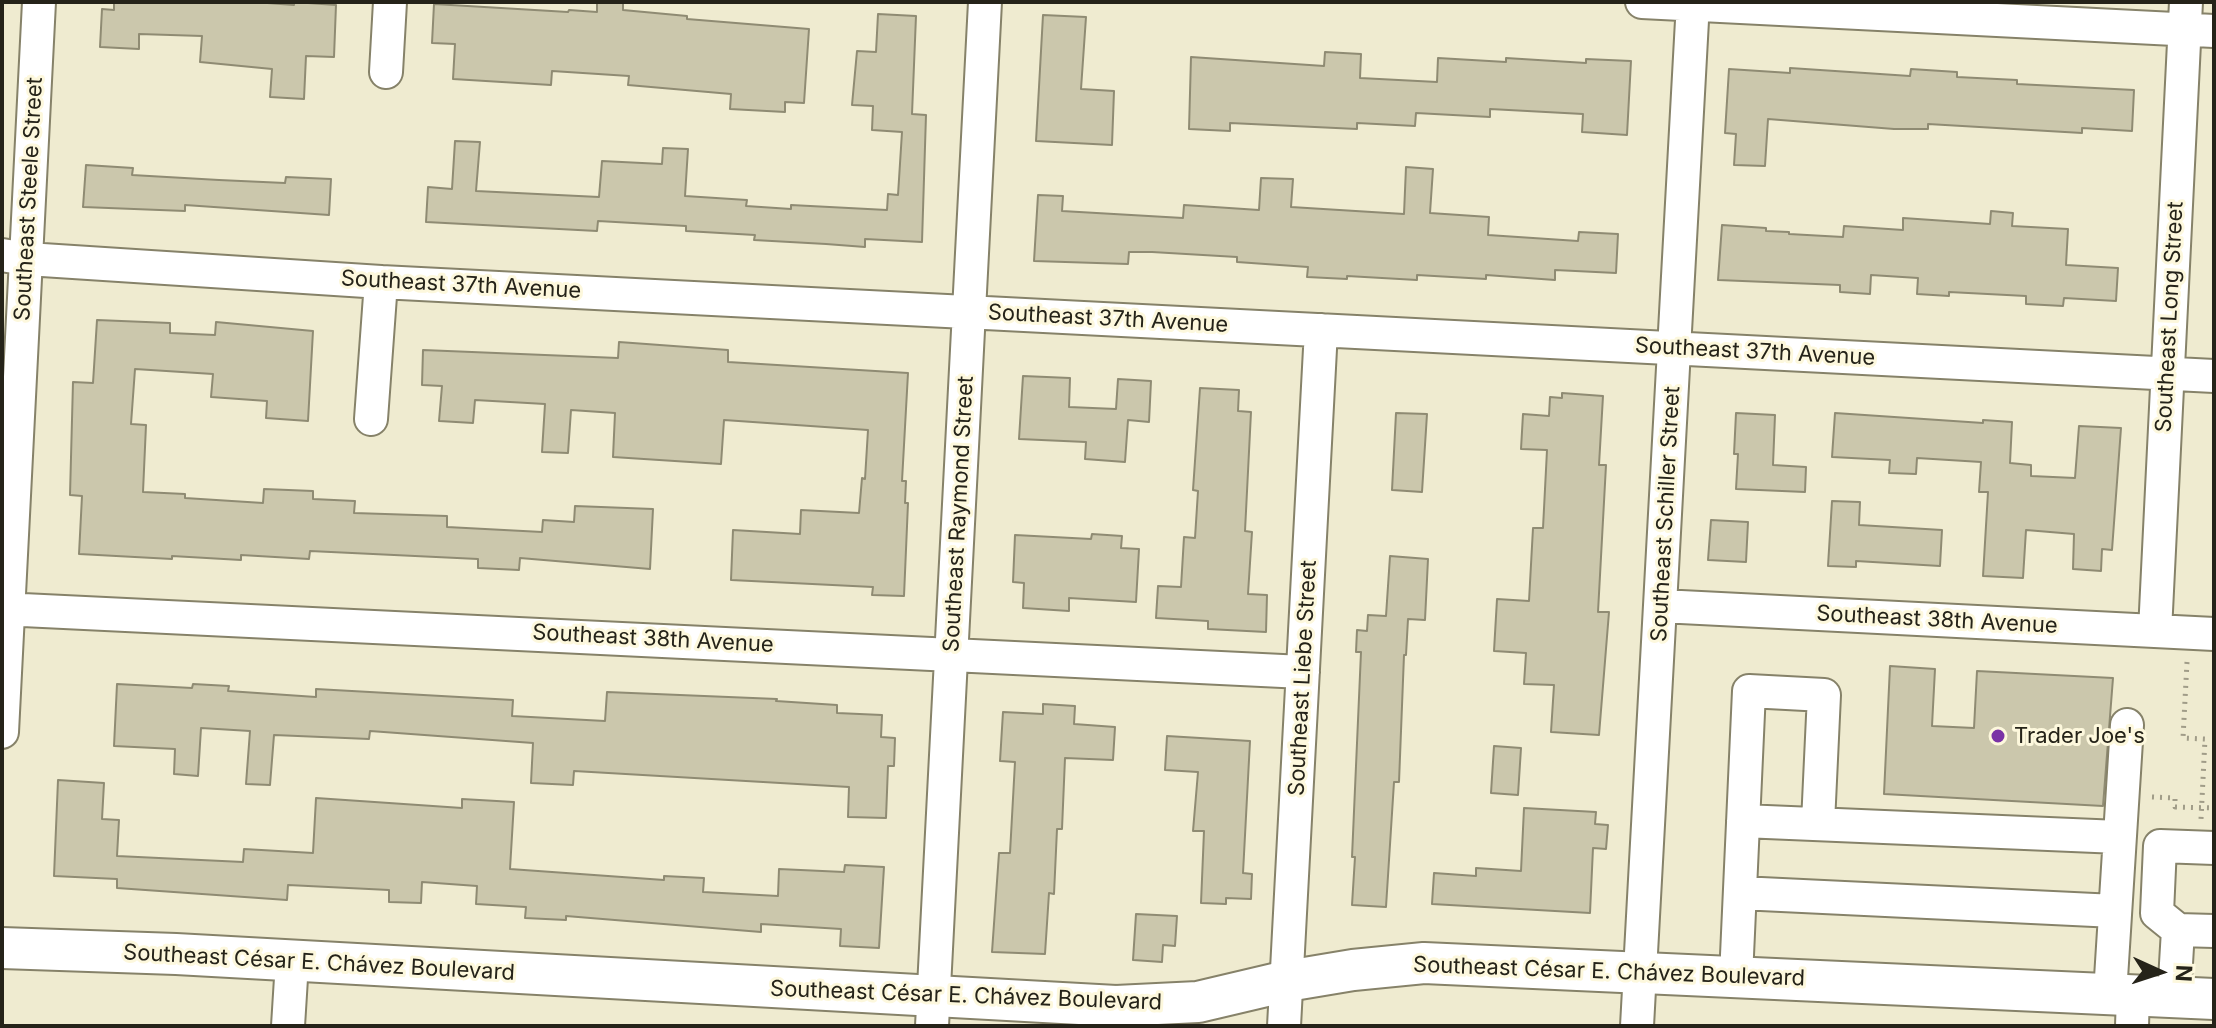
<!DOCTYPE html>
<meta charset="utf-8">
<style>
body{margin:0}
#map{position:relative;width:2216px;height:1028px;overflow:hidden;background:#efebd0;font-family:Inter,sans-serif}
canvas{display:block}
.frame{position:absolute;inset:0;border:4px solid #252319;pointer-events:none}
.north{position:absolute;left:2120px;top:932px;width:80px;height:80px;-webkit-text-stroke:6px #fdf8dd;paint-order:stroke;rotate:93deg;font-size:22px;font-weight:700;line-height:32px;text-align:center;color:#252319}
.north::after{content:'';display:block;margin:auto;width:28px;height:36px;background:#252319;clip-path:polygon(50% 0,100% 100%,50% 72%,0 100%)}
</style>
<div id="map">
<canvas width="2216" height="1028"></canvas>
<div class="frame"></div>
<div class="north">N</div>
</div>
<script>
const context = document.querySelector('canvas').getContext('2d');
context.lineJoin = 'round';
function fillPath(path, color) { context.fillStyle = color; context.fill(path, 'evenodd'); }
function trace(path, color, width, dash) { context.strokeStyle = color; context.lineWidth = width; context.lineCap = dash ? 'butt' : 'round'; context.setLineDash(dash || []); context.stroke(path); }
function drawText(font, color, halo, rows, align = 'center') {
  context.font = font + ' Inter,sans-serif'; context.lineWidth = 6; context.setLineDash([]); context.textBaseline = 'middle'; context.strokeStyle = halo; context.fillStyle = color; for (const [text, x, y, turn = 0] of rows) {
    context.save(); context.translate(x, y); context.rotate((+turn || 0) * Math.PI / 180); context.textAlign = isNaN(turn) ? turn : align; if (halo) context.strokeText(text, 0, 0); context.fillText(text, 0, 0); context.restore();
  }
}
const building = new Path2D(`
 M 114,2 L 254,2 L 294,5 L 294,2 L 336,5 L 334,57 L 306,56 L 304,99 L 270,97 L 272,69 L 200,62 L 202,36 L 139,34 L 139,49 L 100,47 L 102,9 L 114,10 Z
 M 597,2 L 623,2 L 623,10 L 687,16 L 687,19 L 809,29 L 804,103 L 785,102 L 785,112 L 730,109 L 731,94 L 628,85 L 629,76 L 552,71 L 551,85 L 453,79 L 455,44 L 432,43 L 434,4 L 568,12 L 569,10 L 597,12 Z
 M 878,14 L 916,16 L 912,114 L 926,115 L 922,242 L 865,239 L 865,247 L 826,244 L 754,240 L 755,235 L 686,231 L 686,226 L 598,221 L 597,231 L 426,222 L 428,187 L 452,189 L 455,141 L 480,142 L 476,191 L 599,197 L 602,161 L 662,164 L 663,148 L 688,149 L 685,196 L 747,200 L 746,206 L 791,209 L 791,205 L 887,210 L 888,194 L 898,195 L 902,132 L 872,130 L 873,106 L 852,105 L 857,51 L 876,52 Z
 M 1043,15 L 1086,17 L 1081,89 L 1114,91 L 1112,145 L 1036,141 Z
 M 1325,52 L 1361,54 L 1360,78 L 1437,82 L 1438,58 L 1506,62 L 1506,58 L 1586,63 L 1586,59 L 1631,61 L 1627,135 L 1582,132 L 1583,114 L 1490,109 L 1490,117 L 1416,113 L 1415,126 L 1357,123 L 1357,129 L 1230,123 L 1230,131 L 1189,129 L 1191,57 L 1324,66 Z
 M 1790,68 L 1910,76 L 1911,69 L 1957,72 L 1957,77 L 2017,80 L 2017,84 L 2134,90 L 2132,131 L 2082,128 L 2082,133 L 1928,124 L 1928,129 L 1894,129 L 1768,119 L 1765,166 L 1734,165 L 1736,134 L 1725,133 L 1729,69 L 1790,73 Z
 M 86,165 L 133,168 L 132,175 L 219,180 L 285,183 L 286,177 L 331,179 L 329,215 L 185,205 L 185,211 L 83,207 Z
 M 1406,167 L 1433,169 L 1430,213 L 1489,217 L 1488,235 L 1578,241 L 1579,232 L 1618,234 L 1616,273 L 1555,270 L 1555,280 L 1486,275 L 1486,279 L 1417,275 L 1417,280 L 1347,276 L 1347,279 L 1307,277 L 1308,267 L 1237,262 L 1237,257 L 1152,252 L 1129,252 L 1128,264 L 1034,261 L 1038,195 L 1063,196 L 1062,211 L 1183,218 L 1184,205 L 1259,210 L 1261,178 L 1293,179 L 1291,207 L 1404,214 Z
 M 1991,211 L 2013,213 L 2012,226 L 2068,229 L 2066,265 L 2118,268 L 2116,301 L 2064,298 L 2063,306 L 2026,304 L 2026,296 L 1949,292 L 1949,296 L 1917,294 L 1918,278 L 1871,275 L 1870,294 L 1840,292 L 1840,285 L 1718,280 L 1722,225 L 1766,228 L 1766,231 L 1789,232 L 1789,234 L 1843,237 L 1844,226 L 1903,230 L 1903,218 L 1990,224 Z
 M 97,320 L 170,323 L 170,333 L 215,335 L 216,322 L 313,331 L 308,421 L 266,418 L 267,401 L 211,397 L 213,374 L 135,369 L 131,424 L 146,425 L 143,492 L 185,494 L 185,498 L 263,503 L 264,489 L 313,491 L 313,499 L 355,501 L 354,513 L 447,516 L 447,527 L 542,532 L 543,520 L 574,522 L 575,506 L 653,509 L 650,569 L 520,558 L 519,570 L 478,568 L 478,559 L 310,551 L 309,559 L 241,555 L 241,560 L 172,556 L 172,559 L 79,554 L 82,496 L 70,495 L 73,382 L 93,383 Z
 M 619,342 L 728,350 L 728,362 L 908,373 L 902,481 L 906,481 L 905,503 L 908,503 L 904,596 L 872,595 L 873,587 L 731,580 L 733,530 L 800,534 L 801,510 L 859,513 L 862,478 L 865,479 L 868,430 L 724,420 L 721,464 L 613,457 L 615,413 L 571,410 L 568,453 L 542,452 L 545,404 L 475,400 L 473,423 L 439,421 L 442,386 L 422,385 L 423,350 L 618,358 Z
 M 1023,376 L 1070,378 L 1069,407 L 1116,409 L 1118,379 L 1151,381 L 1149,422 L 1128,420 L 1125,462 L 1085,459 L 1086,442 L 1019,439 Z
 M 1200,388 L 1239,390 L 1238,411 L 1251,412 L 1245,531 L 1252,532 L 1248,594 L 1267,595 L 1266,632 L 1208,629 L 1208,621 L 1156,618 L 1158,586 L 1181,587 L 1184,537 L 1195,538 L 1198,491 L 1193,490 Z
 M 1562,393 L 1603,396 L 1599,465 L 1606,465 L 1598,612 L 1609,612 L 1599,735 L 1551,732 L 1554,685 L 1524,684 L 1526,653 L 1494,651 L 1497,599 L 1529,601 L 1533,528 L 1543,528 L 1547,450 L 1521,449 L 1523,414 L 1549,416 L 1550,397 L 1562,398 Z
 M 1396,413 L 1427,414 L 1422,492 L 1392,490 Z
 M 1736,413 L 1775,415 L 1773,465 L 1806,467 L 1805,492 L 1736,489 L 1738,454 L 1734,454 Z
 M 1835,413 L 1983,423 L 1983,420 L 2012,422 L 2010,463 L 2031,465 L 2031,476 L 2075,478 L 2079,426 L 2121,428 L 2112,550 L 2102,549 L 2101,571 L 2073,569 L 2074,534 L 2026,530 L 2023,578 L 1983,576 L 1988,492 L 1979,492 L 1981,462 L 1917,458 L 1916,474 L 1889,473 L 1890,460 L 1832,457 Z
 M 1832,501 L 1860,502 L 1859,525 L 1942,530 L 1940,566 L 1856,561 L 1856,567 L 1828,566 Z
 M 1711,520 L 1748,522 L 1746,562 L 1708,560 Z
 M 1092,534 L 1122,536 L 1121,548 L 1139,549 L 1136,602 L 1069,598 L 1069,611 L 1023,608 L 1024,583 L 1013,582 L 1015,535 L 1091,539 Z
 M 1390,556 L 1428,559 L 1425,620 L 1408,619 L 1406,655 L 1404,655 L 1399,782 L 1394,782 L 1386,907 L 1352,905 L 1355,857 L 1352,857 L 1361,652 L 1356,652 L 1357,630 L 1367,631 L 1368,615 L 1386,616 Z
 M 1890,666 L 1935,669 L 1932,726 L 1974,728 L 1977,671 L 2113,678 L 2103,806 L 1884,794 Z
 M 117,684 L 192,688 L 193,684 L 229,686 L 228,691 L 316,697 L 316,689 L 513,700 L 512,716 L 605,721 L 607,692 L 777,699 L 776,701 L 837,705 L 837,713 L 882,715 L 881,737 L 895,738 L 894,766 L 888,766 L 886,818 L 848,817 L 849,787 L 574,771 L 573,785 L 531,783 L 533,743 L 370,731 L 369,739 L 274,735 L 270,785 L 246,784 L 250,731 L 201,728 L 198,776 L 174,774 L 175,749 L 114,746 Z
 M 1043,704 L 1075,706 L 1074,724 L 1115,727 L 1113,760 L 1065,758 L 1062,829 L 1057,829 L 1054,894 L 1049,893 L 1045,954 L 992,952 L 999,853 L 1010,853 L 1015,762 L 1000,761 L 1003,712 L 1043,714 Z
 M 1167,736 L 1250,741 L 1243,873 L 1252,874 L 1251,899 L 1226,898 L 1226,904 L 1201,903 L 1204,831 L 1193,831 L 1198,772 L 1165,770 Z
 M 1494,746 L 1521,748 L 1518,795 L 1491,793 Z
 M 58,780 L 104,783 L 102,819 L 119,820 L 117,856 L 243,862 L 244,849 L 313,853 L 316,798 L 462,808 L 462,799 L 514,802 L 510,869 L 664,880 L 664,876 L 704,878 L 703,892 L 778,896 L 779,869 L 844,872 L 845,865 L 884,867 L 879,948 L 840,946 L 841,929 L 761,924 L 761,932 L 566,916 L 566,920 L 525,918 L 526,907 L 476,904 L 477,886 L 422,882 L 421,903 L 389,902 L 389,890 L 288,885 L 287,900 L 117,888 L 117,879 L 54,876 Z
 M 1524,808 L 1596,812 L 1595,824 L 1608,825 L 1606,849 L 1593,848 L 1590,913 L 1432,904 L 1434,873 L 1476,876 L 1476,868 L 1521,871 Z
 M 1136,914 L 1177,916 L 1175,946 L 1163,945 L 1162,962 L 1133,960 Z`);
fillPath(building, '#cbc7ac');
trace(building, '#8f8b73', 2);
const minor = new Path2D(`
 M 1642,2 L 2214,31
 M 386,72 L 390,2
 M 2,255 L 27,259 L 381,282 L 2214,376
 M 371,419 L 381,282
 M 1661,606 L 2214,634
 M 2,609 L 1303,672
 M 2155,631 L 2186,2
 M 2,732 L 39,2
 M 1743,821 L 2119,837
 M 2214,848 L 2160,846 L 2157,913 L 2178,930 L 2214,931
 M 1740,893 L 2115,911
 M 1736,977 L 1749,691 L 1824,695 L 1818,823
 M 2110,994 L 2127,725
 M 2174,997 L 2178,930
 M 288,1026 L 292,962
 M 932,1026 L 985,2
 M 1284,1026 L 1321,330
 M 1637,1026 L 1693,2
 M 2132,1026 L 2133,995`);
const major = new Path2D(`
 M 2,948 L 176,954 L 1116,1006 L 1198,1002 L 1287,981 L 1353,970 L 1424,963 L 2214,999`);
trace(minor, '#868269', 36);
trace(major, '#868269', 44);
trace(new Path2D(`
 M 2187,662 L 2183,738 L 2205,739 L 2201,819
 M 2152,797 L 2175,798 L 2175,807 L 2214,808`), '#a09c88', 5, [2, 6]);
trace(minor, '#fff', 32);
trace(major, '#fff', 40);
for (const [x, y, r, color] of [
 [1998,736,8,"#7a33a6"]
]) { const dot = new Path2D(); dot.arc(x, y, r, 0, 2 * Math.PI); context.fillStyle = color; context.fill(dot); trace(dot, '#fdf8dd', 3); }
drawText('22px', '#252319', '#fdf8dd', [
 ["Southeast Steele Street",29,199,-87],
 ["Southeast 37th Avenue",461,285,3],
 ["Southeast Long Street",2170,317,-87],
 ["Southeast 37th Avenue",1108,319,3],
 ["Southeast 37th Avenue",1755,352,3],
 ["Southeast Raymond Street",959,514,-87],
 ["Southeast Schiller Street",1666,514,-87],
 ["Southeast 38th Avenue",1937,620,3],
 ["Southeast 38th Avenue",653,639,3],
 ["Southeast Liebe Street",1303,678,-87],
 ["Southeast César E. Chávez Boulevard",319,963,3],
 ["Southeast César E. Chávez Boulevard",1609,972,2],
 ["Southeast César E. Chávez Boulevard",966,996,2]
]);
drawText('22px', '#252319', '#fdf8dd', [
 ["Trader Joe's",2014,736]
], 'left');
</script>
